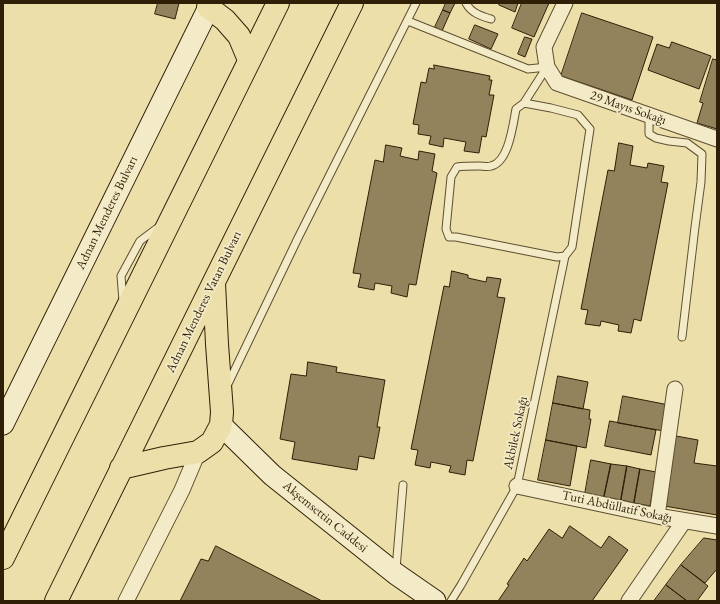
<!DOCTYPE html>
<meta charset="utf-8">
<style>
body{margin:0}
#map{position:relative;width:720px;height:604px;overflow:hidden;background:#eddfaa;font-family:"EB Garamond",serif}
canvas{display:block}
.frame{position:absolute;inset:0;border:4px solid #2f1f07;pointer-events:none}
</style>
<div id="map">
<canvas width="720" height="604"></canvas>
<div class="frame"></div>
</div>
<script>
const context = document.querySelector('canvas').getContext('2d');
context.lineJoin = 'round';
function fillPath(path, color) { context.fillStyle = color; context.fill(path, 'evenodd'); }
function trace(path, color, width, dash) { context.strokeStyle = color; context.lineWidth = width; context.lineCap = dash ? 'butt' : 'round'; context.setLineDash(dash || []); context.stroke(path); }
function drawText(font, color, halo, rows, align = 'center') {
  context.font = font + ' "EB Garamond",serif'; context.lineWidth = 3.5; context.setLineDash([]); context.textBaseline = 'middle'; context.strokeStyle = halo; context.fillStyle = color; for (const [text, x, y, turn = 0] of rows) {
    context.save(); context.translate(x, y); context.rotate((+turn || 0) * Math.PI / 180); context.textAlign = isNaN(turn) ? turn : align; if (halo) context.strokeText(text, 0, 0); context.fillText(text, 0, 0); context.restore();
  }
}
const building = new Path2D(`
 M 158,3 L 179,3 L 175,19 L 155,14 Z
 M 446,3 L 455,3 L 450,13 L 443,10 Z
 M 500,3 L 518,3 L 515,12 L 499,5 Z
 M 522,3 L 549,3 L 534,37 L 512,28 Z
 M 443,10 L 450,13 L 442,31 L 435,27 Z
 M 582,13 L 653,37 L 632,100 L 561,76 Z
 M 475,25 L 498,34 L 491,49 L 469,39 Z
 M 525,37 L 532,39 L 525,57 L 518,54 Z
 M 672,42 L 711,56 L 699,89 L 648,70 L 657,44 L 669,48 Z
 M 713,59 L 717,60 L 717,129 L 697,123 L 703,103 L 700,102 Z
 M 434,65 L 490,76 L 489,80 L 492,80 L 489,95 L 494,95 L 486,137 L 482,136 L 479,153 L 464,151 L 466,142 L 444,138 L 443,147 L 429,144 L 431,136 L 418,134 L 419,125 L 413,124 L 421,82 L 426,83 L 429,68 L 434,69 Z
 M 619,143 L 633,146 L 630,165 L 647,168 L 648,163 L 664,166 L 661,182 L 668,183 L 641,321 L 634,319 L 631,333 L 618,331 L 619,325 L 601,321 L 600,326 L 585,324 L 588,310 L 581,309 L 608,170 L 614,171 Z
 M 386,145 L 402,148 L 400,156 L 418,160 L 419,151 L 435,154 L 432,171 L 437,173 L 416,285 L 409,284 L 407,297 L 391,293 L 392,286 L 375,283 L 374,290 L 358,287 L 361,274 L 353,273 L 375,160 L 383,162 Z
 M 452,271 L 468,275 L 468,278 L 486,282 L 487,277 L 501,279 L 497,297 L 505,298 L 473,461 L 467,460 L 465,475 L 449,472 L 451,466 L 431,462 L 430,468 L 415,465 L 418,450 L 411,449 L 444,286 L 449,287 Z
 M 308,362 L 337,367 L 336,372 L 385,380 L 377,427 L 380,427 L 374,459 L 359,456 L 357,470 L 292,459 L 295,442 L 280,439 L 291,374 L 306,376 Z
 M 558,376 L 588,382 L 583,409 L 553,403 Z
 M 623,396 L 669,405 L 664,431 L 618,423 Z
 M 553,403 L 590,410 L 589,419 L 591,419 L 586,448 L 546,440 Z
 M 610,421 L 656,430 L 651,455 L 605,446 Z
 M 676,436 L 698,440 L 694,463 L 717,466 L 717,515 L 664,506 Z
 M 546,440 L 577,446 L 570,486 L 538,480 Z
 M 591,460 L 611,464 L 604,497 L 585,494 Z
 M 611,464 L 627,466 L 621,500 L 604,497 Z
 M 627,466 L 640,469 L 634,503 L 621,500 Z
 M 640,469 L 656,472 L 650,506 L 634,503 Z
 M 570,526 L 601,548 L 609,536 L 628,550 L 592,601 L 498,601 L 509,585 L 507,584 L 524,558 L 527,561 L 549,529 L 562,538 Z
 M 704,538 L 717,540 L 717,569 L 705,583 L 681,565 Z
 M 216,546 L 322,601 L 180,601 L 201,559 L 208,561 Z
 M 681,565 L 708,586 L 697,601 L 687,601 L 666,585 Z
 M 666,585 L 687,601 L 654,601 Z`);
fillPath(building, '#92835c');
trace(building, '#2f1f07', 1);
const service = new Path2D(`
 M 466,3 C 471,13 481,16 491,19
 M 408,21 L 528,69 L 547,67
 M 524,103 L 551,108 L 578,115 L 590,129 L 572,247 L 565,256 L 557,257 L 456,237 L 449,237 L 446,229 L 451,177 L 457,167 C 464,166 472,166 479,166 C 483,166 487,167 491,166 C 509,162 513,124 516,109 Z
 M 524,103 L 547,67
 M 649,115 L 649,134 L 656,138 L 669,141 L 687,143 L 702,154 L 701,182 L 695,227 L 682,337
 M 123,301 L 121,276 L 140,241 L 160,226
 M 226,388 L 298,238 L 416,3
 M 396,569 L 403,485
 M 451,601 L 461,585 L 517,486 L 565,256`);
const minor = new Path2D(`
 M 565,3 L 544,47 L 547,67 L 557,83 L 717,139
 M 517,486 L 657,516 L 717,526
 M 657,516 L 675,389
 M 126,601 L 182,490 L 198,452
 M 629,601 L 684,521`);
const secondary = new Path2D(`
 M 3,424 L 211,3
 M 221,425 L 272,475 L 396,574 L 435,601`);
const primary = new Path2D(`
 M 208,7 L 225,20 L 239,36 L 249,60
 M 121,468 L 164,458 L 198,452 L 212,442 L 221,425 L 222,412 L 217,344 L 214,283
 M 3,558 L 278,3
 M 56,601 L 352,3`);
trace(service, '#5e4f30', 9);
trace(minor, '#5e4f30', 17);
trace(secondary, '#2f1f07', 23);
trace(primary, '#2f1f07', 24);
trace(service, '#f3eac8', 7);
trace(minor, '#f3eac8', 15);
trace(secondary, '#f3eac8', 21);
trace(primary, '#eddfaa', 22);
drawText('13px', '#2f1f07', '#f3eac8', [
 ["29 Mayıs Sokağı",628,108,19],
 ["Adnan Menderes Bulvarı",107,213,-64],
 ["Adnan Menderes Vatan Bulvarı",204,302,-64],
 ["Akbilek Sokağı",516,433,-78],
 ["Tuti Abdüllatif Sokağı",617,507,12],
 ["Akşemsettin Caddesi",325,517,39]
]);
</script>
